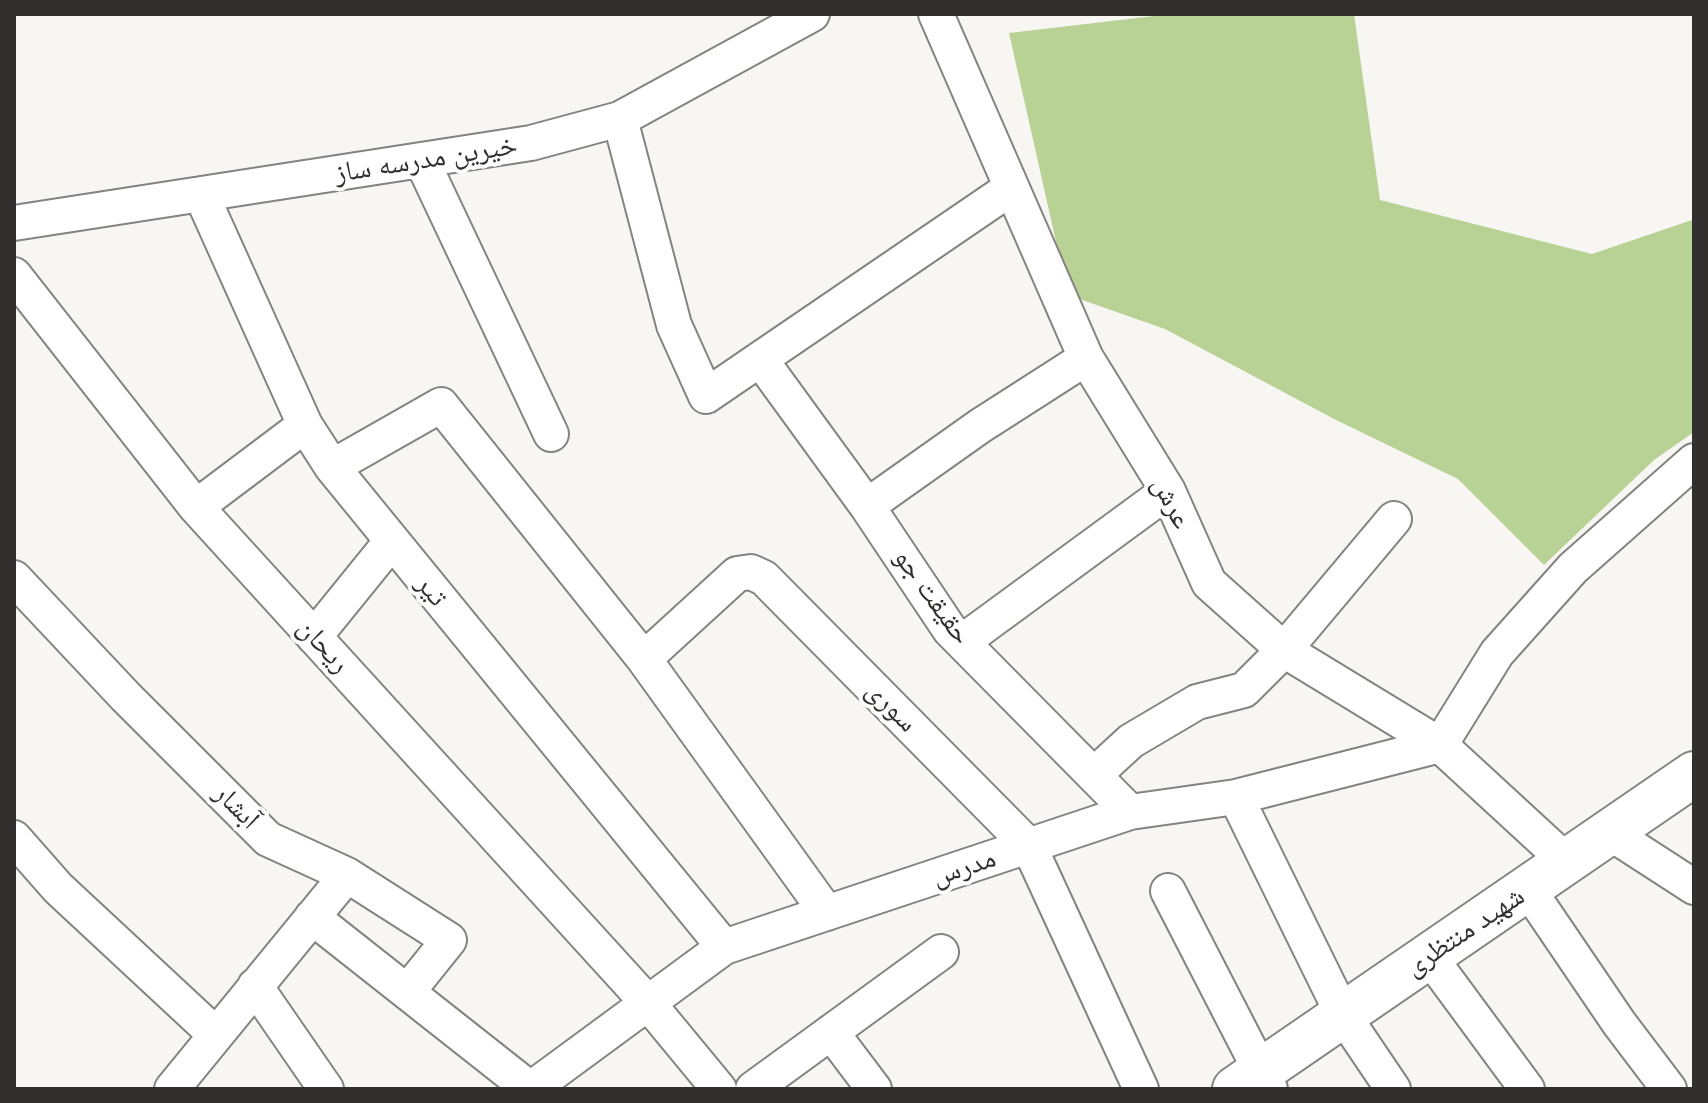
<!DOCTYPE html>
<meta charset="utf-8">
<style>
body{margin:0}
#map{position:relative;width:1708px;height:1103px;overflow:hidden;background:#f8f6f3;font-family:"Fira Sans",sans-serif}
canvas{display:block}
.frame{position:absolute;inset:0;border:16px solid #31302f;pointer-events:none}
</style>
<div id="map">
<canvas width="1708" height="1103"></canvas>
<div class="frame"></div>
</div>
<script>
const context = document.querySelector('canvas').getContext('2d');
context.lineJoin = 'round';
function fillPath(path, color) { context.fillStyle = color; context.fill(path, 'evenodd'); }
function trace(path, color, width, dash) { context.strokeStyle = color; context.lineWidth = width; context.lineCap = dash ? 'butt' : 'round'; context.setLineDash(dash || []); context.stroke(path); }
function drawText(font, color, halo, rows, align = 'center') {
  context.font = font + ' "Fira Sans","Noto Naskh Arabic",sans-serif'; context.lineWidth = 8; context.setLineDash([]); context.textBaseline = 'middle'; context.strokeStyle = halo; context.fillStyle = color; for (const [text, x, y, turn = 0] of rows) {
    context.save(); context.translate(x, y); context.rotate((+turn || 0) * Math.PI / 180); context.textAlign = isNaN(turn) ? turn : align; if (halo) context.strokeText(text, 0, 0); context.fillText(text, 0, 0); context.restore();
  }
}
fillPath(new Path2D(`
 M 1171,14 L 1354,14 L 1380,200 L 1592,254 L 1692,220 L 1694,432 L 1654,460 L 1544,565 L 1458,479 L 1336,420 L 1165,329 L 1068,295 L 1009,33 Z`), '#b8d195');
const street = new Path2D(`
 M 936,14 L 1086,358 L 1168,491 L 1209,583 L 1284,650 L 1440,745 L 1566,861
 M 620,119 L 674,325 L 706,396 L 1011,188
 M 422,161 L 551,434
 M 201,194 L 305,425 L 332,467 L 724,947
 M 14,223 L 531,143 L 620,119 L 812,14
 M 14,275 L 196,507 L 648,1003 L 719,1089
 M 760,359 L 867,506 L 950,630 L 1130,812
 M 332,467 L 441,405 L 644,659 L 827,913
 M 867,506 L 980,426 L 1086,358
 M 196,507 L 305,425
 M 14,578 L 126,697 L 268,839 L 347,875 L 449,940 L 408,991
 M 314,637 L 391,542
 M 962,642 L 1168,491
 M 644,659 L 737,574 L 751,572 L 764,578 L 1029,846 L 1141,1089
 M 1094,775 L 1131,741 L 1197,702 L 1244,690 L 1284,650 L 1394,519
 M 1236,797 L 1343,1015 L 1393,1089
 M 1609,832 L 1694,887
 M 14,838 L 58,888 L 216,1035
 M 1528,889 L 1619,1023 L 1669,1089
 M 1168,891 L 1270,1089
 M 312,917 L 530,1089
 M 1429,956 L 1527,1089
 M 255,986 L 326,1089
 M 831,1032 L 874,1089
 M 172,1089 L 347,875
 M 531,1089 L 724,947 L 1130,812 L 1236,797 L 1440,745 L 1497,653 L 1573,568 L 1694,461
 M 753,1089 L 941,952`);
const secondary = new Path2D(`
 M 1235,1089 L 1694,774`);
trace(street, '#858380', 38);
trace(secondary, '#858380', 48);
trace(street, '#fff', 34);
trace(secondary, '#fff', 44);
drawText('28px', '#31302f', '#fff', [
 ["خیرین مدرسه ساز",426,160,-9],
 ["عرش",1171,503,63],
 ["تیر",431,591,51],
 ["حقیقت جو",932,597,54],
 ["ریحان",323,646,48],
 ["سوری",891,707,45],
 ["آبشار",236,807,45],
 ["مدرس",964,868,-18],
 ["شهید منتظری",1465,932,-34]
]);
</script>
